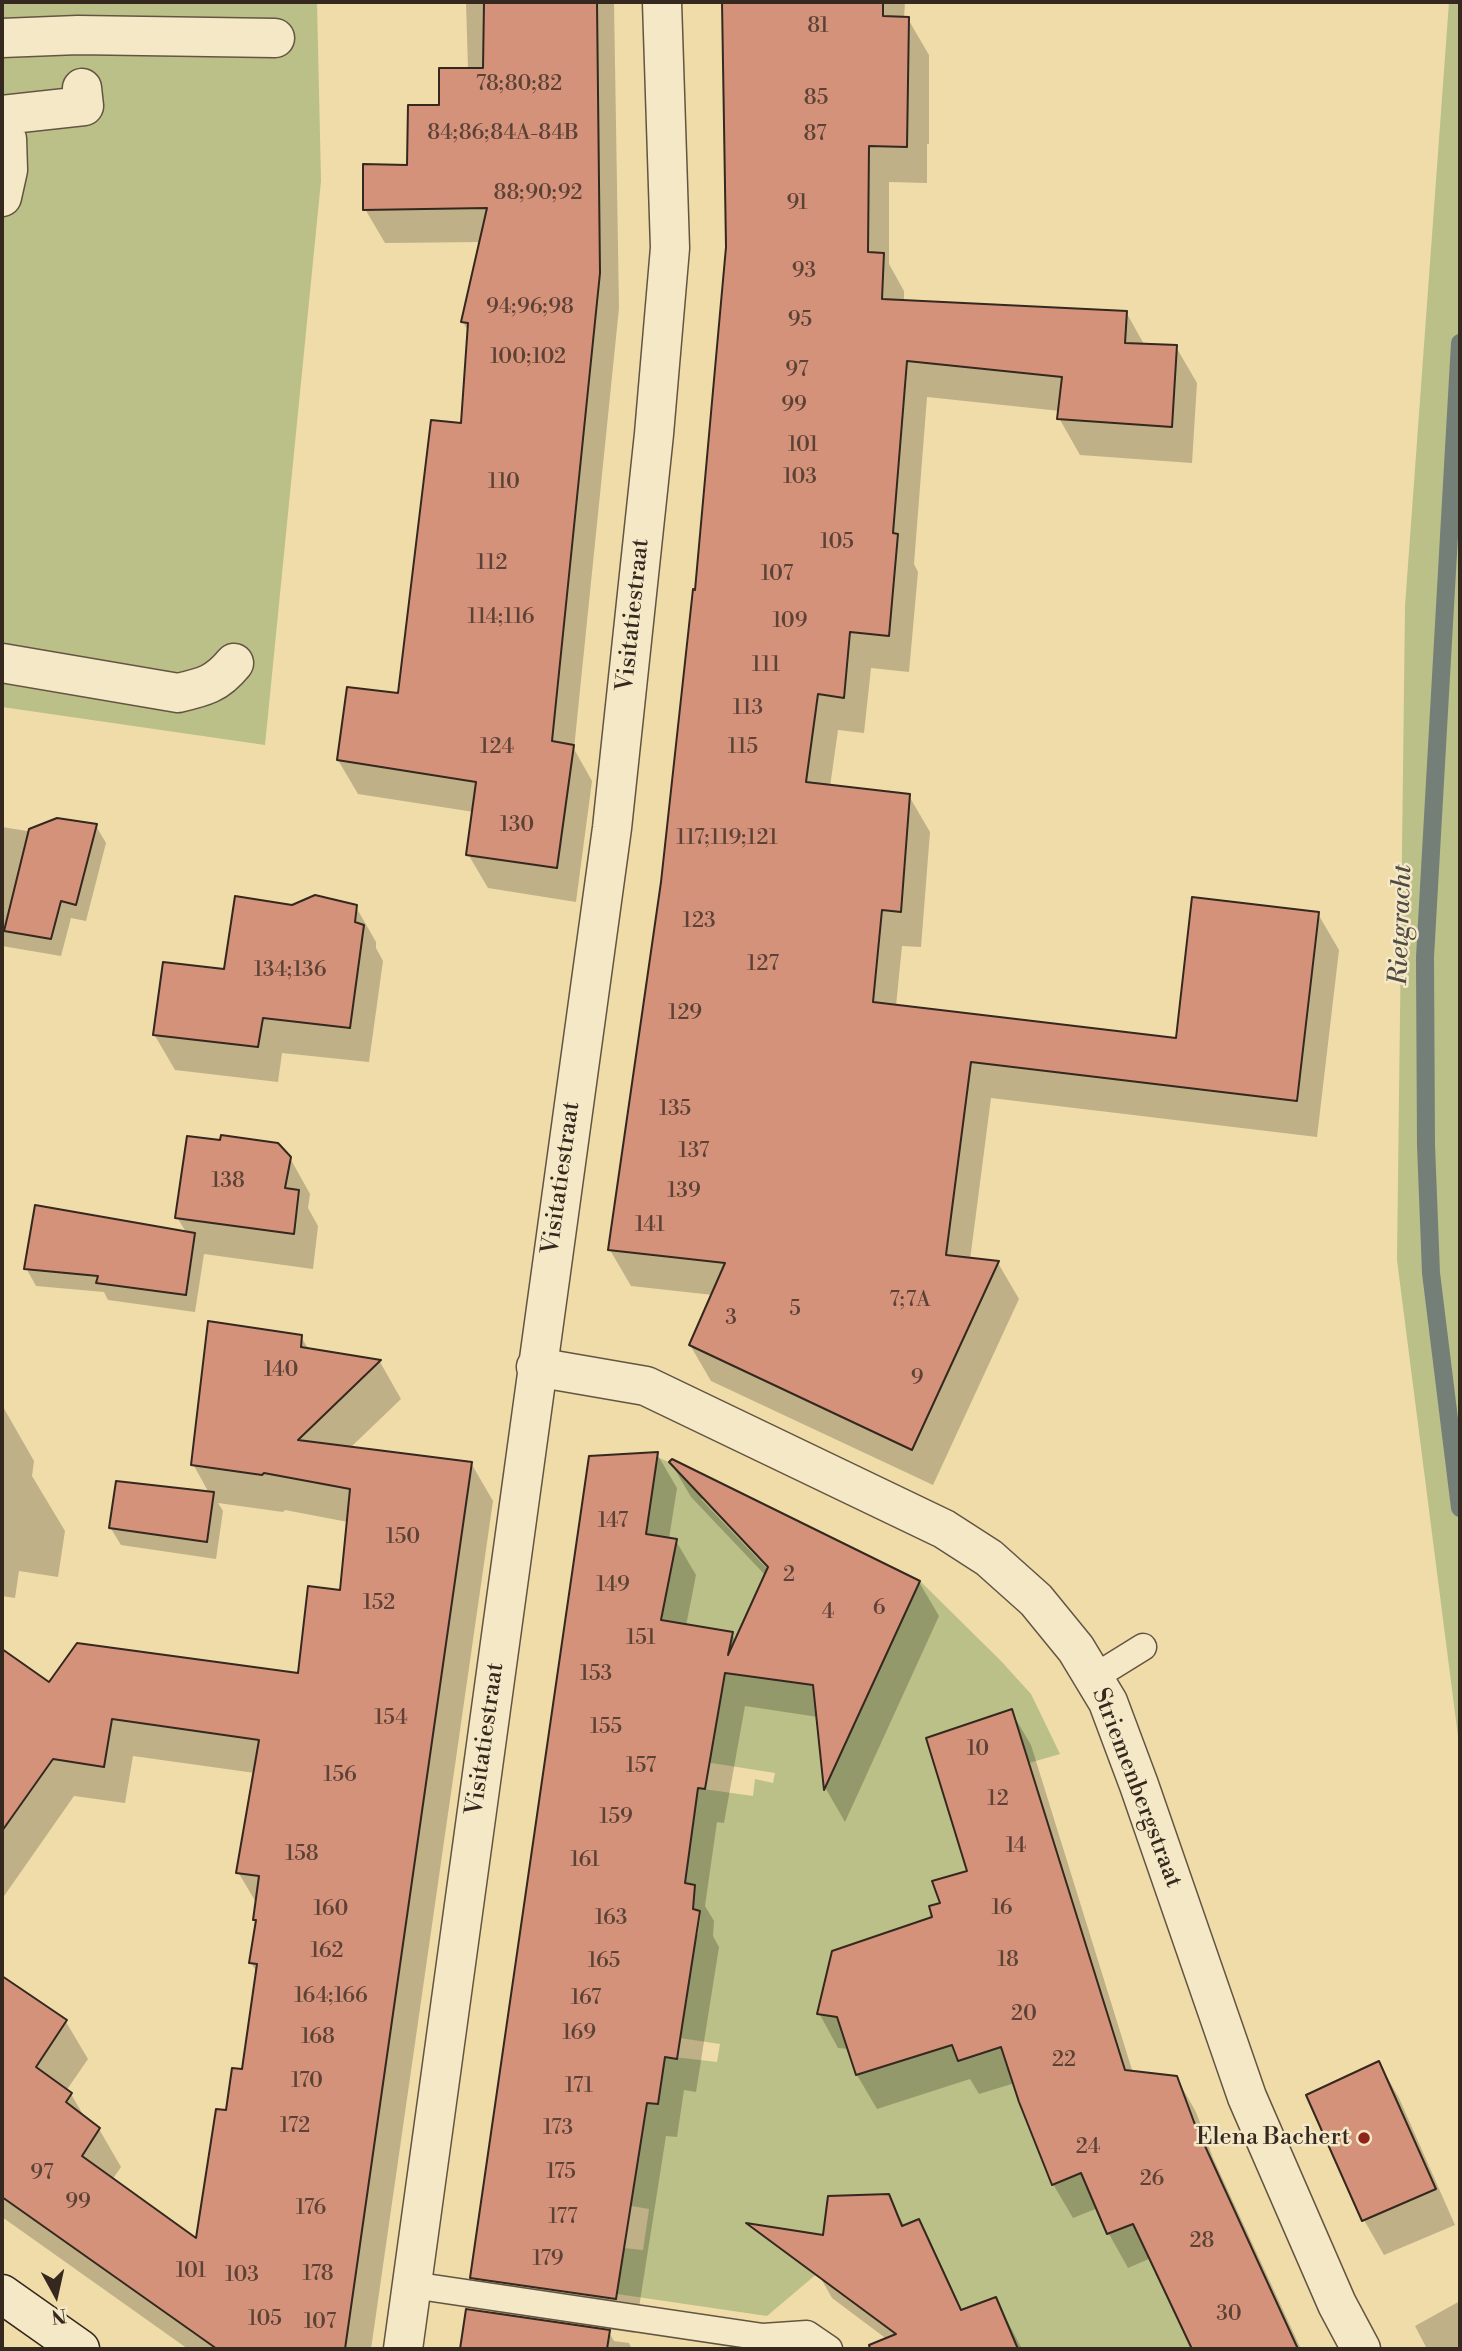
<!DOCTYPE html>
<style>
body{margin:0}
#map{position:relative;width:1462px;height:2351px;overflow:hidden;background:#efdca9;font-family:"Libre Bodoni",serif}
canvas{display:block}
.frame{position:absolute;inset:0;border:4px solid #34281f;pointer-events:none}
.north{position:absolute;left:21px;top:2260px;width:70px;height:70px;-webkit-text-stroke:5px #f5e8c7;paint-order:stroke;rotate:172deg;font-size:19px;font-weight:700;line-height:28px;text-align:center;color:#34281f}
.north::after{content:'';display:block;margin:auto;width:24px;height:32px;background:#34281f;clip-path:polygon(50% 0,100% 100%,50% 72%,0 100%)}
</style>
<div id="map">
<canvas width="1462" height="2351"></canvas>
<div class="frame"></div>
<div class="north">N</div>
</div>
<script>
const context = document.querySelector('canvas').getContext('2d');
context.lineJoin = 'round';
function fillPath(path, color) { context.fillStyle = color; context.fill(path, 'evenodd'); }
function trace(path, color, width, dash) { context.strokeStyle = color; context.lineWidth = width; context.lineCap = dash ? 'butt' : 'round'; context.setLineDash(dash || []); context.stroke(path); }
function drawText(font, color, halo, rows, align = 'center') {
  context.font = font + ' "Libre Bodoni",serif'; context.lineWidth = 5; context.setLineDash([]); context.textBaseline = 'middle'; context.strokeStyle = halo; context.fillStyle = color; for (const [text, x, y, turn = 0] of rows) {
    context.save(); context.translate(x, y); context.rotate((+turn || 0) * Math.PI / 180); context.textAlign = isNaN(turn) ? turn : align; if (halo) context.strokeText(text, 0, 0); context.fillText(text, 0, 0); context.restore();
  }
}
fillPath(new Path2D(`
 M 2,2 L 317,2 L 321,181 L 265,745 L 2,707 Z
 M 1449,2 L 1460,2 L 1460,1752 L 1397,1260 L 1405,606 Z
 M 657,1457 L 748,1496 L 731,1528 L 768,1567 L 764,1678 L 862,1637 L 889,1648 L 920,1581 L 1001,1661 L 1031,1694 L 1060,1754 L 1029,1763 L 1012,1709 L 926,1738 L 942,1789 L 984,1866 L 933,1881 L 939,1903 L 930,1906 L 944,1953 L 942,2012 L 958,2061 L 1006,2045 L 1002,2051 L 1052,2184 L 1081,2173 L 1107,2234 L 1145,2218 L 1155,2270 L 1192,2349 L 1010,2349 L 858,2239 L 767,2316 L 617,2294 L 624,2248 L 643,2250 L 649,2209 L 631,2206 L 638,2162 L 620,2160 L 629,2100 L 658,2104 L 662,2077 L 640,2053 L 717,2062 L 720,2044 L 585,2024 L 655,1928 L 698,1935 L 701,1912 L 693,1909 L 695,1885 L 637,1877 L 656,1827 L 692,1833 L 695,1809 L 625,1797 L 626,1778 L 753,1796 L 755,1779 L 773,1783 L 775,1773 L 699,1761 L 721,1630 L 663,1620 L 654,1568 L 671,1570 L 677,1539 L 646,1534 Z`), '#bac087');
fillPath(new Path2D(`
 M 466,2 L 614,2 L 619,308 L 574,749 L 592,781 L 576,902 L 488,888 L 468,854 L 474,812 L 358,794 L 338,760 L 399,695 L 463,425 L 469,333 L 463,322 L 481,242 L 385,243 L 365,209 L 409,166 L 441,106 L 468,69 Z
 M 724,2 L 905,2 L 904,19 L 908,19 L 929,55 L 929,144 L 927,144 L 927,183 L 889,182 L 889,264 L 904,291 L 904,302 L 1126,312 L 1145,346 L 1176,347 L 1197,383 L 1192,463 L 1080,455 L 1059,418 L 1060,411 L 927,397 L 914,564 L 918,572 L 909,672 L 871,668 L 864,733 L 838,730 L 830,787 L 909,796 L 930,832 L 921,947 L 902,946 L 896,1006 L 1177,1040 L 1318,914 L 1339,950 L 1317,1137 L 991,1098 L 970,1260 L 998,1263 L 1019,1299 L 933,1485 L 711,1381 L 690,1345 L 713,1295 L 631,1286 L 610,1250 L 663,882 L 696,592 L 728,247 Z
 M 57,820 L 96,826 L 106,843 L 86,921 L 71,918 L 61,956 L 2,946 L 2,827 L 27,831 Z
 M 292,907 L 356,907 L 376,942 L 376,948 L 383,961 L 369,1062 L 282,1053 L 278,1082 L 175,1070 L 154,1034 Z
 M 290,1158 L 310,1194 L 308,1208 L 318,1226 L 313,1269 L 204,1254 L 195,1312 L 108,1300 L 104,1292 L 36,1286 L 26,1268 L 187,1234 L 177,1217 Z
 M 301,1337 L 309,1350 L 380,1362 L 401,1399 L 350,1448 L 471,1463 L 493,1501 L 371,2349 L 188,2349 L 2,2217 L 2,1991 L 8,1982 L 66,2022 L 88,2059 L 66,2091 L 71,2094 L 85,2118 L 99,2129 L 121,2167 L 112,2180 L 197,2241 L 227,2112 L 244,2071 L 258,1974 L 251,1963 L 257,1925 L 254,1919 L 257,1904 L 238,1872 L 255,1773 L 133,1756 L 125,1803 L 74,1796 L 2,1899 L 2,1651 L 49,1684 L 299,1675 L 342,1592 L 348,1522 L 285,1510 L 283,1512 L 218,1503 L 223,1511 L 216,1559 L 121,1545 L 110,1527 L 209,1493 L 193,1464 Z
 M 2,1405 L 34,1461 L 32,1476 L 65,1531 L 58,1577 L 19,1571 L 15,1598 L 2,1596 Z
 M 657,1454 L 677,1488 L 669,1539 L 676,1541 L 696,1575 L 686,1626 L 732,1634 L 736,1642 L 766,1576 L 691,1497 L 671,1463 L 919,1582 L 939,1616 L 845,1822 L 826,1789 L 818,1717 L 745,1706 L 724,1823 L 717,1822 L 705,1906 L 714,1921 L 713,1936 L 719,1947 L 696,2092 L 684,2090 L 677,2137 L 666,2136 L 635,2333 L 607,2329 L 614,2341 L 629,2343 L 632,2349 L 461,2349 L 467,2311 L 494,2315 L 472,2277 ZM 701,1499 L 706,1499 L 775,1572 L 773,1575 Z
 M 1011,1711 L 1031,1745 L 1133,2073 L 1176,2077 L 1196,2112 L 1213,2158 L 1301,2349 L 1194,2349 L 1151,2258 L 1128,2268 L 1109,2234 L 1098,2208 L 1073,2218 L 1053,2184 L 1015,2083 L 979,2094 L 970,2079 L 877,2109 L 857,2075 L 849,2049 L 838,2048 L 819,2013 L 935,1918 L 942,1904 L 969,1872 Z
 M 1379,2063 L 1399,2098 L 1455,2225 L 1384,2255 L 1364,2220 Z
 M 888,2196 L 905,2227 L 918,2221 L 931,2244 L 962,2311 L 996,2299 L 1022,2349 L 900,2349 L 832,2298 L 819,2275 Z
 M 1460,2301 L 1460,2349 L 1427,2349 L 1415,2326 Z`), '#0003');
trace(new Path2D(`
 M 1460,343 L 1425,957 L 1426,1145 L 1431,1273 L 1460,1508`), '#747f78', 18);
const building = new Path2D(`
 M 484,2 L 597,2 L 600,273 L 552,741 L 574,745 L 557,868 L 466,855 L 476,782 L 337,760 L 347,687 L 398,693 L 431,420 L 461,423 L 468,323 L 461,322 L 487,208 L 363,210 L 363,164 L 407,165 L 408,105 L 439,105 L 439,68 L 483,68 Z
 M 722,2 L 883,2 L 883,16 L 909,17 L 907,147 L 869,146 L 868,252 L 884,253 L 882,299 L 1127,311 L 1125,343 L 1177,345 L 1172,427 L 1057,419 L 1062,377 L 907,361 L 893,533 L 898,534 L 889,636 L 850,632 L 844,698 L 818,694 L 806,782 L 910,794 L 901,912 L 882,910 L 873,1002 L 1176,1038 L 1192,897 L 1319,912 L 1297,1101 L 971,1062 L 946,1255 L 999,1261 L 912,1450 L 689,1345 L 725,1263 L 608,1250 L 661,882 L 693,589 L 695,590 L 726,247 Z
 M 57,818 L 97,824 L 76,905 L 61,901 L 51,939 L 4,931 L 29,829 Z
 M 315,895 L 357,905 L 355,922 L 364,925 L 350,1028 L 263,1018 L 258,1047 L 153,1035 L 163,962 L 224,969 L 235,896 L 292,905 Z
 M 221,1135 L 278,1143 L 291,1157 L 285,1188 L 299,1190 L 294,1234 L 175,1218 L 187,1136 L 220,1140 Z
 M 35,1205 L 195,1233 L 186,1295 L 96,1283 L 98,1276 L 24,1269 Z
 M 208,1321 L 302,1335 L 301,1347 L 381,1360 L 298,1440 L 472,1462 L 345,2349 L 217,2349 L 2,2197 L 2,1976 L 67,2020 L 36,2067 L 72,2093 L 66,2102 L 100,2128 L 82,2156 L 196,2238 L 216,2109 L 226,2110 L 232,2068 L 242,2069 L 257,1964 L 249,1963 L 256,1920 L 253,1920 L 259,1876 L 236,1873 L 259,1740 L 112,1719 L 104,1767 L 53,1759 L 2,1831 L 2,1649 L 49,1682 L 77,1643 L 298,1673 L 308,1586 L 340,1590 L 350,1489 L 264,1473 L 262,1475 L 191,1465 Z
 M 658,1452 L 646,1534 L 677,1539 L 661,1620 L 733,1632 L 728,1655 L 768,1567 L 669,1462 L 672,1459 L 920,1581 L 824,1790 L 813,1685 L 725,1673 L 705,1789 L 698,1788 L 685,1883 L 695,1885 L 693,1909 L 700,1911 L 677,2059 L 665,2057 L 658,2104 L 647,2103 L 616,2299 L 470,2278 L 589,1456 Z
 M 116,1481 L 214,1492 L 207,1542 L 109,1528 Z
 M 1012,1709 L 1125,2070 L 1177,2076 L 1194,2122 L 1298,2349 L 1192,2349 L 1133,2224 L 1107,2234 L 1081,2173 L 1052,2185 L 1019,2102 L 1001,2047 L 958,2061 L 952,2045 L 856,2075 L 837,2017 L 817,2014 L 832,1951 L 932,1917 L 929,1906 L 940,1903 L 932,1881 L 967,1871 L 926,1738 Z
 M 1379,2061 L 1436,2189 L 1362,2221 L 1306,2095 Z
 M 889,2194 L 902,2226 L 919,2219 L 961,2310 L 996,2297 L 1018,2349 L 870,2349 L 869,2345 L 896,2334 L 746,2223 L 823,2235 L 828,2196 Z
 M 466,2309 L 610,2330 L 607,2349 L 460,2349 Z`);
fillPath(building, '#d4927a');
trace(building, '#34281f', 2);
const lane = new Path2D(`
 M 1093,1678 L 1143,1647
 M 412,2285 L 763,2337 L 807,2334 L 829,2349`);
const street = new Path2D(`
 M 2,38 L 78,35 L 275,38
 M 2,115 L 84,106 L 82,88
 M 2,197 L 8,170 L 7,139
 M 2,663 L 178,693 C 204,687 217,684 234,663
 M 536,1367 L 646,1386 L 944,1529 L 989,1558 L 1036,1600 L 1076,1649 L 1108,1702 L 1139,1785 L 1247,2097 L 1337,2304 L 1361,2349
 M 403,2349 L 612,828 L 654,434 L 670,248 L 662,2`);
const secondary = new Path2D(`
 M 2,2294 L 80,2349`);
trace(lane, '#635542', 29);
trace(street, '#635542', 41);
trace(secondary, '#34281f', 41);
trace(lane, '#f5e8c7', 26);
trace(street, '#f5e8c7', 38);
trace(secondary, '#f5e8c7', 38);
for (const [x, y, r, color] of [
 [1364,2138,7,"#8f2418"]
]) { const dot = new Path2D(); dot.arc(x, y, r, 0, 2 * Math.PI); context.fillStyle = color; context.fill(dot); trace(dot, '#f5e8c7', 2.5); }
drawText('21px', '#5c4236', null, [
 ["81",818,27],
 ["78;80;82",519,85],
 ["85",816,99],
 ["84;86;84A-84B",503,134],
 ["87",815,135],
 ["88;90;92",538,194],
 ["91",797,204],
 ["93",804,272],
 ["94;96;98",530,308],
 ["95",800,321],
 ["100;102",528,358],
 ["97",797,371],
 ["99",794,406],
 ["101",803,446],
 ["103",800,478],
 ["110",504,483],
 ["105",837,543],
 ["112",492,564],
 ["107",777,575],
 ["114;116",501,618],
 ["109",790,622],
 ["111",766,666],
 ["113",748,709],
 ["124",497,748],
 ["115",743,748],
 ["130",517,826],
 ["117;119;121",727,839],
 ["123",699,922],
 ["127",763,965],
 ["134;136",290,971],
 ["129",685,1014],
 ["135",675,1110],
 ["137",694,1152],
 ["138",228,1182],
 ["139",684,1192],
 ["141",650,1226],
 ["7;7A",910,1301],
 ["5",795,1310],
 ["3",731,1319],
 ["140",281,1371],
 ["9",917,1379],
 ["147",613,1522],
 ["150",403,1538],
 ["2",789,1576],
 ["149",613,1586],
 ["152",379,1604],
 ["6",879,1609],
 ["4",828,1613],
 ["151",641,1639],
 ["153",596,1675],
 ["154",391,1719],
 ["155",606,1728],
 ["10",978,1750],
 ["157",641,1767],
 ["156",340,1776],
 ["12",998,1800],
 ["159",616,1818],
 ["14",1016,1847],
 ["158",302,1855],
 ["161",585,1861],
 ["16",1002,1909],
 ["160",331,1910],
 ["163",611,1919],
 ["162",327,1952],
 ["18",1008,1961],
 ["165",604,1962],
 ["164;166",331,1997],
 ["167",586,1999],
 ["20",1024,2015],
 ["169",579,2034],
 ["168",318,2038],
 ["22",1064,2061],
 ["170",307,2082],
 ["171",579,2087],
 ["172",295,2127],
 ["173",558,2129],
 ["24",1088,2148],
 ["175",561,2173],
 ["97",42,2174],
 ["26",1152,2180],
 ["99",78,2203],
 ["176",311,2209],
 ["177",563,2218],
 ["28",1202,2242],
 ["179",548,2260],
 ["101",191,2272],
 ["178",318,2275],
 ["103",242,2276],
 ["30",1229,2315],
 ["105",265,2320],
 ["107",320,2323]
]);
drawText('24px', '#34281f', '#f5e8c7', [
 ["Visitatiestraat",634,615,-84],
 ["Visitatiestraat",562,1178,-82],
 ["Visitatiestraat",486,1739,-82],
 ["Striemenbergstraat",1136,1788,69]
]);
drawText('24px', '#34281f', '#f5e8c7', [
 ["Elena Bachert",1350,2138]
], 'right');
drawText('italic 26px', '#4f4c44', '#f5e8c7', [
 ["Rietgracht",1402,925,-88]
]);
</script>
